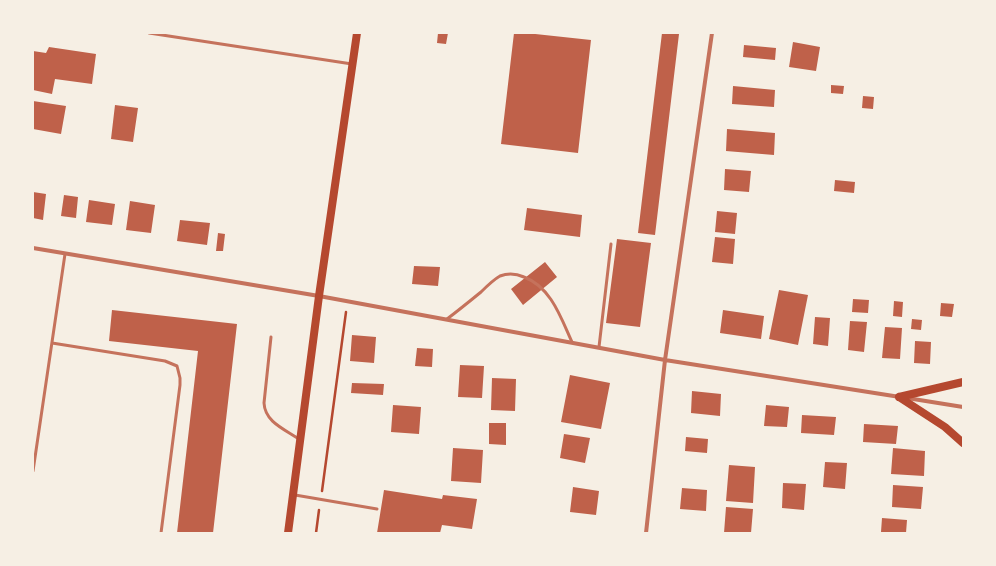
<!DOCTYPE html>
<style>
body{margin:0}
#map{position:relative;width:996px;height:566px;overflow:hidden;background:#f6efe4;font-family:"Nunito Sans",sans-serif}
canvas{display:block}
.frame{position:absolute;inset:0;border:34px solid #f6efe4;pointer-events:none}
</style>
<div id="map">
<canvas width="996" height="566"></canvas>
<div class="frame"></div>
</div>
<script>
const context = document.querySelector('canvas').getContext('2d');
context.lineJoin = 'round';
function fillPath(path, color) { context.fillStyle = color; context.fill(path, 'evenodd'); }
function trace(path, color, width, dash) { context.strokeStyle = color; context.lineWidth = width; context.lineCap = dash ? 'butt' : 'round'; context.setLineDash(dash || []); context.stroke(path); }
fillPath(new Path2D(`
 M 438,33 L 448,33 L 446,44 L 437,43 Z
 M 514,33 L 526,33 L 591,40 L 578,153 L 501,144 Z
 M 662,33 L 679,34 L 655,235 L 638,233 Z
 M 793,42 L 820,47 L 816,71 L 789,67 Z
 M 744,45 L 776,48 L 775,60 L 743,57 Z
 M 49,47 L 96,54 L 92,84 L 55,79 L 52,94 L 33,90 L 33,51 L 46,53 Z
 M 831,85 L 844,86 L 843,94 L 831,93 Z
 M 733,86 L 775,90 L 774,107 L 732,104 Z
 M 863,96 L 874,97 L 873,109 L 862,108 Z
 M 33,101 L 66,106 L 61,134 L 33,129 Z
 M 115,105 L 138,108 L 133,142 L 111,139 Z
 M 727,129 L 775,133 L 774,155 L 726,151 Z
 M 725,169 L 751,171 L 749,192 L 724,190 Z
 M 835,180 L 855,182 L 854,193 L 834,191 Z
 M 33,192 L 46,194 L 43,220 L 33,218 Z
 M 64,195 L 78,197 L 76,218 L 61,216 Z
 M 89,200 L 115,204 L 112,225 L 86,222 Z
 M 130,201 L 155,205 L 151,233 L 126,230 Z
 M 527,208 L 582,215 L 580,237 L 524,230 Z
 M 717,211 L 737,213 L 735,234 L 715,232 Z
 M 180,220 L 210,223 L 207,245 L 177,241 Z
 M 218,233 L 225,234 L 223,251 L 216,251 Z
 M 715,237 L 735,239 L 733,264 L 712,262 Z
 M 617,239 L 651,243 L 640,327 L 606,323 Z
 M 545,262 L 557,277 L 523,305 L 511,289 Z
 M 414,266 L 440,267 L 438,286 L 412,284 Z
 M 779,290 L 808,295 L 798,345 L 769,339 Z
 M 853,299 L 869,300 L 868,313 L 852,312 Z
 M 894,301 L 903,302 L 902,317 L 893,316 Z
 M 941,303 L 954,304 L 952,317 L 940,316 Z
 M 112,310 L 237,324 L 213,533 L 177,533 L 198,351 L 109,341 Z
 M 723,310 L 764,316 L 761,339 L 720,333 Z
 M 815,317 L 830,318 L 828,346 L 813,344 Z
 M 912,319 L 922,320 L 921,330 L 911,329 Z
 M 850,321 L 867,322 L 864,352 L 848,350 Z
 M 885,327 L 902,328 L 900,359 L 882,358 Z
 M 352,335 L 376,337 L 374,363 L 350,361 Z
 M 915,341 L 931,342 L 930,364 L 914,363 Z
 M 417,348 L 433,349 L 432,367 L 415,366 Z
 M 460,365 L 484,366 L 482,398 L 458,397 Z
 M 570,375 L 610,383 L 601,429 L 561,422 Z
 M 492,378 L 516,379 L 515,411 L 491,410 Z
 M 352,383 L 384,384 L 383,395 L 351,393 Z
 M 692,391 L 721,394 L 720,416 L 691,413 Z
 M 393,405 L 421,407 L 419,434 L 391,432 Z
 M 766,405 L 789,407 L 787,427 L 764,426 Z
 M 802,415 L 836,417 L 834,435 L 801,433 Z
 M 489,423 L 506,423 L 506,445 L 489,444 Z
 M 864,424 L 898,426 L 896,444 L 863,442 Z
 M 564,434 L 590,438 L 585,463 L 560,458 Z
 M 686,437 L 708,439 L 707,453 L 685,451 Z
 M 453,448 L 483,450 L 481,483 L 451,481 Z
 M 893,448 L 925,451 L 924,476 L 891,474 Z
 M 825,462 L 847,463 L 845,489 L 823,487 Z
 M 729,465 L 755,467 L 753,503 L 726,501 Z
 M 783,483 L 806,484 L 804,510 L 782,508 Z
 M 893,485 L 923,487 L 921,509 L 892,507 Z
 M 573,487 L 599,491 L 596,515 L 570,512 Z
 M 682,488 L 707,490 L 706,511 L 680,509 Z
 M 384,490 L 442,499 L 443,495 L 477,499 L 472,529 L 442,525 L 440,533 L 377,533 Z
 M 726,507 L 753,509 L 751,533 L 724,533 Z
 M 882,518 L 907,520 L 906,533 L 881,532 Z`), '#bf614a');
trace(new Path2D(`
 M 322,491 L 346,312
 M 316,533 L 319,510`), '#b5482f', 2.5);
trace(new Path2D(`
 M 149,33 L 352,64
 M 447,319 C 459,310 470,301 481,292 C 487,286 493,280 500,276 C 508,273 517,274 524,277 C 551,287 561,318 572,342
 M 271,337 L 264,403 C 265,422 284,429 299,439
 M 52,343 L 165,361 L 177,366 L 180,378 L 180,385 L 161,533
 M 599,347 L 611,244
 M 33,471 L 65,254
 M 295,495 L 377,509`), '#c5725c', 3);
trace(new Path2D(`
 M 33,248 L 319,296 L 665,360 L 900,397
 M 907,398 L 963,407
 M 646,533 L 665,360 L 712,33`), '#c5725c', 4);
trace(new Path2D(`
 M 899,397 L 945,427 L 963,443
 M 899,397 L 963,382
 M 288,533 L 319,296 L 357,33`), '#b5482f', 8);
</script>
